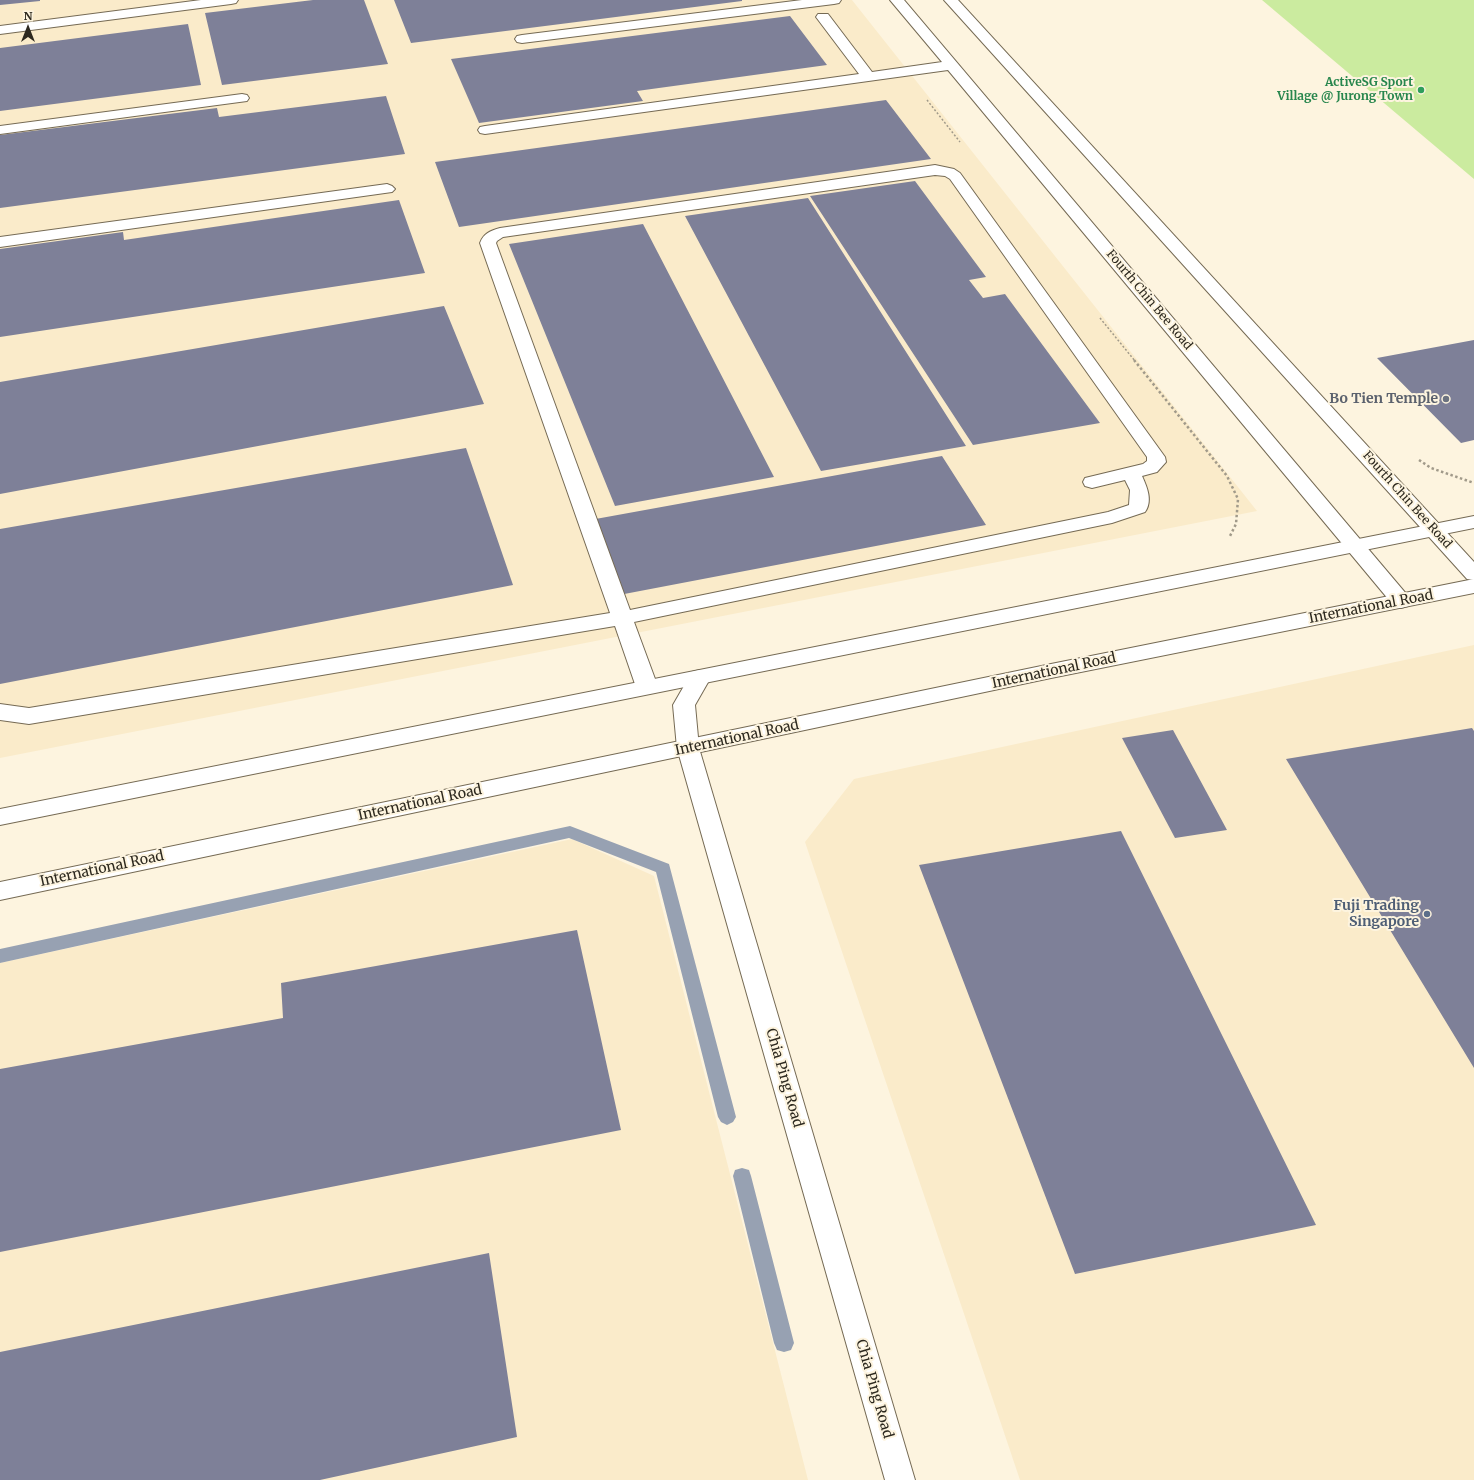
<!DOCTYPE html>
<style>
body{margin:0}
#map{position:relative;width:1474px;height:1480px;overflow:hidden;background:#fdf4df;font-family:Merriweather,serif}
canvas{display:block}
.north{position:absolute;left:8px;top:8px;width:40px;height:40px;-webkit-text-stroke:3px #fdf4df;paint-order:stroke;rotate:0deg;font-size:11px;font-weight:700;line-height:16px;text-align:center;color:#2d291f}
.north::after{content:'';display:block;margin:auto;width:14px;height:18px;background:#2d291f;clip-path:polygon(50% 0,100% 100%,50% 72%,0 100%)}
</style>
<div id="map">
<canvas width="1474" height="1480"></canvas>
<div class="north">N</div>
</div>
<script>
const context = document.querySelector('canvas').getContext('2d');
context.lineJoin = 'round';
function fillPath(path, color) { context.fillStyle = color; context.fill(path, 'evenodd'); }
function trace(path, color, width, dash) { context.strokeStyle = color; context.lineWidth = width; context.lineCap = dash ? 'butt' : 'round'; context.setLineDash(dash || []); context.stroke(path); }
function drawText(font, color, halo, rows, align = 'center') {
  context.font = font + ' Merriweather,serif'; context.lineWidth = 4; context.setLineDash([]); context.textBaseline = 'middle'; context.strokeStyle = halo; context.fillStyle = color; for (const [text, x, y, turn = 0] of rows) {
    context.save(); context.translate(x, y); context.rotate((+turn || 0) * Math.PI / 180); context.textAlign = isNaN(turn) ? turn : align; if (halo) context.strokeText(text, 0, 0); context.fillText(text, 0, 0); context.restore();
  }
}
fillPath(new Path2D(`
 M 0,0 L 852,0 L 1257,511 L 0,758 Z
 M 1474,645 L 1474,1480 L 1020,1480 L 805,842 L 854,779 Z
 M 572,839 L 654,876 L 808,1480 L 0,1480 L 0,963 Z`), '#faebca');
fillPath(new Path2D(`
 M 1262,0 L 1474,0 L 1474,179 Z`), '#cbeb9f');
fillPath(new Path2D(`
 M 570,826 L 669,864 L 736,1117 L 733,1122 L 727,1125 L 721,1122 L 718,1117 L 656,872 L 569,838 L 0,963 L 0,949 Z
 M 742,1168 L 749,1170 L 751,1176 L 794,1343 L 791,1350 L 784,1352 L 777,1350 L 774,1343 L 733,1176 L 735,1170 Z`), '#97a1b2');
fillPath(new Path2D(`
 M 0,0 L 40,0 L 40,1 L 0,5 Z
 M 313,0 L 364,0 L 388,64 L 222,85 L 205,13 Z
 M 394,0 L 742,0 L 742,1 L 411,43 Z
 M 790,16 L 827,65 L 637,91 L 643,101 L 479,123 L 451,59 Z
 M 188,24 L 201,85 L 0,111 L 0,48 Z
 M 386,96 L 405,154 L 0,208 L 0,135 L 217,108 L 219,117 Z
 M 886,100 L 931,159 L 459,227 L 435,162 Z
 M 915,181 L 986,277 L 969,280 L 983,298 L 1005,294 L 1100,423 L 973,445 L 810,196 Z
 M 808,198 L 966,446 L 821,471 L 685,216 Z
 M 399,200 L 425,273 L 0,337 L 0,249 L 123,232 L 124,240 Z
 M 643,224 L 774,477 L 615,506 L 509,244 Z
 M 444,306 L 484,404 L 0,494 L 0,382 Z
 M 1474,340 L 1474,440 L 1461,443 L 1377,358 Z
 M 466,448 L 513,585 L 0,684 L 0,529 Z
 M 942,456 L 986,525 L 619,595 L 590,520 Z
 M 1472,728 L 1474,731 L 1474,1068 L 1286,759 Z
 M 1173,730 L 1227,830 L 1175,838 L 1122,738 Z
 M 1121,831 L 1316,1225 L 1075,1274 L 919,865 Z
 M 577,930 L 621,1130 L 0,1252 L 0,1069 L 283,1018 L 281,983 Z
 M 489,1253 L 517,1437 L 320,1480 L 0,1480 L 0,1352 Z`), '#7e8098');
const minor = new Path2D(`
 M 201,0 L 238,0 L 236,3 L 231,4 L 0,34 L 0,26 Z
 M 802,0 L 841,0 L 839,3 L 834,4 L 522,43 L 517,42 L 515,39 L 517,36 L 522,35 Z
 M 890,0 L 904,0 L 1408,596 L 1411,601 L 1408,606 L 1401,608 L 1394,606 L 948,70 L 485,134 L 480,133 L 478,130 L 480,127 L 485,126 L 859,74 L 816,17 L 818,14 L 828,14 L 872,72 L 942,62 Z
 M 944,0 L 958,0 L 1474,562 L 1474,580 L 1467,579 Z
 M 242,94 L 247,95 L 249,98 L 247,101 L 0,134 L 0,126 Z
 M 935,165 L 954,169 L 960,173 L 1165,457 L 1166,462 L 1157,472 L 1142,476 C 1147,487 1153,501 1145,512 L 1112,523 L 634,622 L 658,687 L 655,692 L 647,694 L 639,692 L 636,687 L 615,626 L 29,724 L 0,720 L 0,704 L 29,708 L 610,613 L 480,243 C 484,233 490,231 500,228 ZM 935,175 L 945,176 L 950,179 L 1147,457 L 1147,461 L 1143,464 L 1085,478 L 1083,482 L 1085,486 L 1092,488 L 1125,480 L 1130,490 L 1129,505 L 1108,512 L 630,610 L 496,243 L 497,241 L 503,237 Z
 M 387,184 L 392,186 L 395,189 L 392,192 L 0,247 L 0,237 Z
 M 700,670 L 708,672 L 711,677 L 695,705 L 699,748 L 915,1480 L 885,1480 L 677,748 L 673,705 L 692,672 Z`);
const major = new Path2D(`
 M 1474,516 L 1474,528 L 0,825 L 0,809 Z
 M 1474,579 L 1474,593 L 1051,678 L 0,900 L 0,882 L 1051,664 Z`);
trace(minor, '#756a54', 2);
trace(major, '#756a54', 2);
trace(new Path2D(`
 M 927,100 L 960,142
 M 1100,318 L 1135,361`), '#a19a8a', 1.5, [2, 2]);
trace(new Path2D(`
 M 1134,360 L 1227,476 L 1238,499 L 1236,524 L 1230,536
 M 1419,460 L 1431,468 L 1474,483`), '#a19a8a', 2.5, [2.5, 2.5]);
fillPath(minor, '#fff');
fillPath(major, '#fff');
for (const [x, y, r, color] of [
 [1421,90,4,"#2e9e5b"],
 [1446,399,4,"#6b7280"],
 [1427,914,4,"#5c6f8a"]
]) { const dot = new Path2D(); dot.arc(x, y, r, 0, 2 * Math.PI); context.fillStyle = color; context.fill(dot); trace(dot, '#fdf4df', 1.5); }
drawText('bold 12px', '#27864d', '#fdf4df', [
 ["ActiveSG Sport",1413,83],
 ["Village @ Jurong Town",1413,97]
], 'right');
drawText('12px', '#2d291f', '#fdf4df', [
 ["Fourth Chin Bee Road",1149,300,50],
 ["Fourth Chin Bee Road",1407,500,48]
]);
drawText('bold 14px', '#5b616d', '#fdf4df', [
 ["Bo Tien Temple",1438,399]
], 'right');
drawText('14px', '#2d291f', '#fdf4df', [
 ["International Road",1371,607,-11],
 ["International Road",1054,671,-12],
 ["International Road",737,738,-12],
 ["International Road",420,803,-12],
 ["International Road",102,869,-12],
 ["Chia Ping Road",784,1078,74],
 ["Chia Ping Road",874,1389,74]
]);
drawText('bold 14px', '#4e5e75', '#fdf4df', [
 ["Fuji Trading",1419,906],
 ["Singapore",1419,922]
], 'right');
</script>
